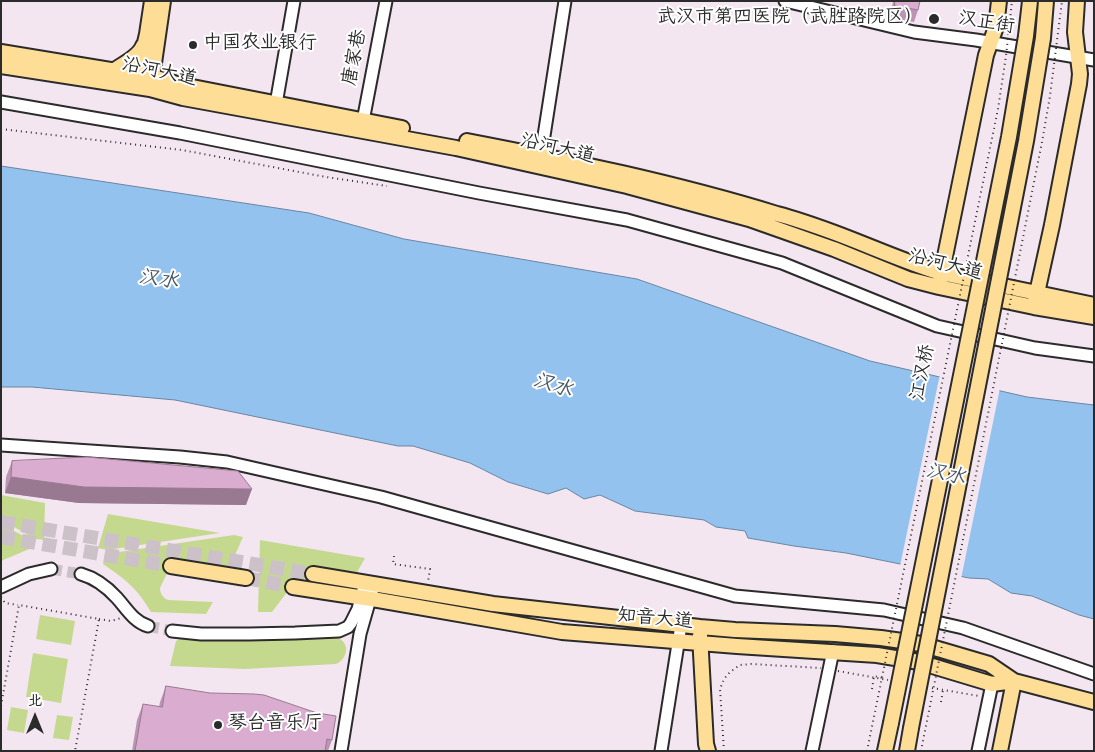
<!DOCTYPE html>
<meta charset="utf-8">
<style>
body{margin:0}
#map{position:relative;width:1095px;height:752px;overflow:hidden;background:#f4e6f1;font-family:Dekko,"LXGW WenKai TC",sans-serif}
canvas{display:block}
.frame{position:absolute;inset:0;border:2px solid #2b2b2b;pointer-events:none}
.north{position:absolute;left:10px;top:692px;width:50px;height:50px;-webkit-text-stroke:4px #fff;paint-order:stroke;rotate:0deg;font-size:14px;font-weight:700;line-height:20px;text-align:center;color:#2b2b2b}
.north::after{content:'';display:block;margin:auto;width:18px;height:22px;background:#2b2b2b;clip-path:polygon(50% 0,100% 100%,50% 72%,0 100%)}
</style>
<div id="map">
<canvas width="1095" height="752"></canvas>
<div class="frame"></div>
<div class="north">北</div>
</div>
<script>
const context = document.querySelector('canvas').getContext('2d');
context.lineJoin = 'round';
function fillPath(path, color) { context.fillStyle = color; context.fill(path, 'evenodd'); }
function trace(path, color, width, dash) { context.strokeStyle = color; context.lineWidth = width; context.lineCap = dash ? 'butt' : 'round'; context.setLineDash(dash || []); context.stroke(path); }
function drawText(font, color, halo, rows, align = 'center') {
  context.font = font + ' Dekko,"LXGW WenKai TC",sans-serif'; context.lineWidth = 4; context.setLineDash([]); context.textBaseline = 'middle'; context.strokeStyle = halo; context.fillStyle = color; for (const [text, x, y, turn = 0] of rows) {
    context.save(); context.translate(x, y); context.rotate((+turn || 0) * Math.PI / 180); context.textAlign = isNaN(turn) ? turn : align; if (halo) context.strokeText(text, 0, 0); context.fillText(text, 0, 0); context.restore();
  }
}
fillPath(new Path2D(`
 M 1,495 L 45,503 L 44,540 L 36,539 L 1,520 Z
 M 108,514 L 220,533 L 107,550 L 98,548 Z
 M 1,524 L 33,541 L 35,543 L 34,547 L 1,561 Z
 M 234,535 L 243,537 L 229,569 L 172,563 L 160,588 C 160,593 163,598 168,600 L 213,602 L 206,614 L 151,612 C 137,588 125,579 103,564 L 105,554 Z
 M 260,540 L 365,558 L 355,576 L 313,574 L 299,582 L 288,591 L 272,612 L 258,612 Z
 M 40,615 L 75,621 L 71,645 L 36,639 Z
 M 336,637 C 351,642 348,659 336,664 L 245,669 L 170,666 L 176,641 L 181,638 L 256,640 Z
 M 33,653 L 68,659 L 61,703 L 26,697 Z
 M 11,707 L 28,710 L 24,733 L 7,730 Z
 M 57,715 L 73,717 L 69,740 L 53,738 Z`), '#c5d98e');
const water = new Path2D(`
 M 1,166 L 309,213 L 404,239 L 637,279 L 870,361 L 1027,397 L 1094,405 L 1094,619 L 1079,615 L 1032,596 L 1011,593 L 988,579 L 969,578 L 846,553 L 794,546 L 748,538 L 745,531 L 716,527 L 704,520 L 635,511 L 600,495 L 584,499 L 566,488 L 548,494 L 508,482 L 470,463 L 413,446 L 398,446 L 175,400 L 32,387 L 1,387 Z`);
fillPath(water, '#93c2ee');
trace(water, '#6986a0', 1);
fillPath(new Path2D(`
 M 940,374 L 1000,388 L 961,579 L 900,566 Z`), '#f4e6f1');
trace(new Path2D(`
 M 51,569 L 81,574
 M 148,626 L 172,631`), '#ccc1c9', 11, [11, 5.5]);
trace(new Path2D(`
 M 1,522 L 313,574
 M 1,537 L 171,566
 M 246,578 L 293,587`), '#ccc1c9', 14, [14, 7]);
const minor = new Path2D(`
 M 785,1 L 914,32 L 976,40 L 1094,60
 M 1,102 L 180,133 L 479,193 L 627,220 L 782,263 L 937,326 L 1035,348 L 1094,356
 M 276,104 L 294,1
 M 363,121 L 386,1
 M 541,155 L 565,1
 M 1,445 L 180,457 L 227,462 L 381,497 L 735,596 L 884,610 L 963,628 L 1094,674
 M 81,574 C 95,578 107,587 117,598 C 126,608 134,622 148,626
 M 1,587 L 29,574 L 51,569
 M 172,631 L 201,634 L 249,634 L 295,633 L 339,631 L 348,627 L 351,623 L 358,609 L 365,583
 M 341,751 L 360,634 L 374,585
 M 661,751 L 681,625
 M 812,751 L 833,651
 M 978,751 L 992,684`);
const major = new Path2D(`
 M 1026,36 L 1030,1
 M 1043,38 L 1046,1
 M 1,52 L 153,77 L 177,84 L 402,128
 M 1,66 L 150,89 L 183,98 L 456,148 L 627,186 L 749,219 L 834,249 L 908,279 L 939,287 L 1034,307 L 1094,317
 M 113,71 C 123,64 139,57 143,46
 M 136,81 L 147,34 L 152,1
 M 151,84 L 163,1
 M 467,141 C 571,161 676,183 777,214 C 796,219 816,226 835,233 C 870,246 905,262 941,273 L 1094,305
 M 940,281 L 986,55 L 996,27 L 999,1
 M 1035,302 L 1052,225 L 1079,84 L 1080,74 L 1075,32 L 1077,1
 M 171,566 L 246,578
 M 313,574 L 493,604 L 700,627 L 735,630 L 835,634 L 881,638 L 902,641 L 921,644 L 989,664 L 1014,681 L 1094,702
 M 293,587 L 378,600 L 562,632 L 737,646 L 877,655 L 919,662 L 992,684 L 1014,681
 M 700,635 L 706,744 L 708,751
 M 885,751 L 891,723
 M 907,751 L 911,728
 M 1000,751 L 1014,681`);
trace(minor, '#2b2b2b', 15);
trace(major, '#2b2b2b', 18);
trace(new Path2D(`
 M 1,129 L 182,150 L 326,177 L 387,186
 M 394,556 L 393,564 L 430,569 L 428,582
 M 1,597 L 5,603 L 18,605
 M 99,619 L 111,621 L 121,618
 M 838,671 L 888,680
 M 932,688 L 979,696
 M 941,702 L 943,690
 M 1,706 L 19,605 L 99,619 L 75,751`), '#2b2b2b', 2, [1, 4]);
trace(minor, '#fff', 11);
trace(major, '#fedd96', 14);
const majorBridge = new Path2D(`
 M 891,723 L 1009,137 L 1026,36
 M 911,728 L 1026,141 L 1043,38`);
trace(majorBridge, '#2b2b2b', 18, []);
trace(new Path2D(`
 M 872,689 L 874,676 L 883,678
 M 724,751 L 720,689 L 724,679 L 730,672 L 740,665 L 751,664 L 821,668
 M 867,751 L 998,109 L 1006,56 L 1012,1
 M 921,751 L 1042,142 L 1050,96 L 1062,1`), '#2b2b2b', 2, [1, 4]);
trace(majorBridge, '#fedd96', 14);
fillPath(new Path2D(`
 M 893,1 L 920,1 L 918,10 L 914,22 L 890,18 Z
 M 12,461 L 246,505 L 79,503 L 5,493 L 6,477 Z
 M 166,686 L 332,740 L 328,751 L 132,751 L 137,720 L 143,704 L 159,707 L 160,702 Z`), '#bb95b3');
fillPath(new Path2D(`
 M 11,477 L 252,489 L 246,505 L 79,503 L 5,493 Z`), '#997992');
const building = new Path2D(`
 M 895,1 L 920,1 L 918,10 L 895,6 Z
 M 87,457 L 238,471 L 252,489 L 84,487 L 11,477 L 12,461 Z
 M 166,686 L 210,693 L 254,694 L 264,695 L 317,713 L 336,716 L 332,740 L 327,739 L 325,751 L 135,751 L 143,704 L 162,707 Z`);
fillPath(building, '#daadd0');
trace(building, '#997992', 1);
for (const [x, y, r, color] of [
 [934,19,6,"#2b2b2b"],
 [193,45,5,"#2b2b2b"],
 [218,725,5,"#2b2b2b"]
]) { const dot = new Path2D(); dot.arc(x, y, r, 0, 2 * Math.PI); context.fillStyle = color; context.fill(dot); trace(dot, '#fff', 2); }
drawText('19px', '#2b2b2b', '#fff', [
 ["武汉市第四医院（武胜路院区）",923,19,"right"],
 ["中国农业银行",203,45],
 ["琴台音乐厅",228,725]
], 'left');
drawText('19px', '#2b2b2b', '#fff', [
 ["汉正街",986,25,9],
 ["唐家巷",357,58,-79],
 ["沿河大道",159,74,12],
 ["沿河大道",557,151,13],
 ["沿河大道",945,267,14],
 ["江汉桥",925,373,-79],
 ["知音大道",655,621,5]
]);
drawText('italic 20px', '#4a5866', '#fff', [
 ["汉水",158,282,7],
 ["汉水",552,388,16],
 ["汉水",945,477,11]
]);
</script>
